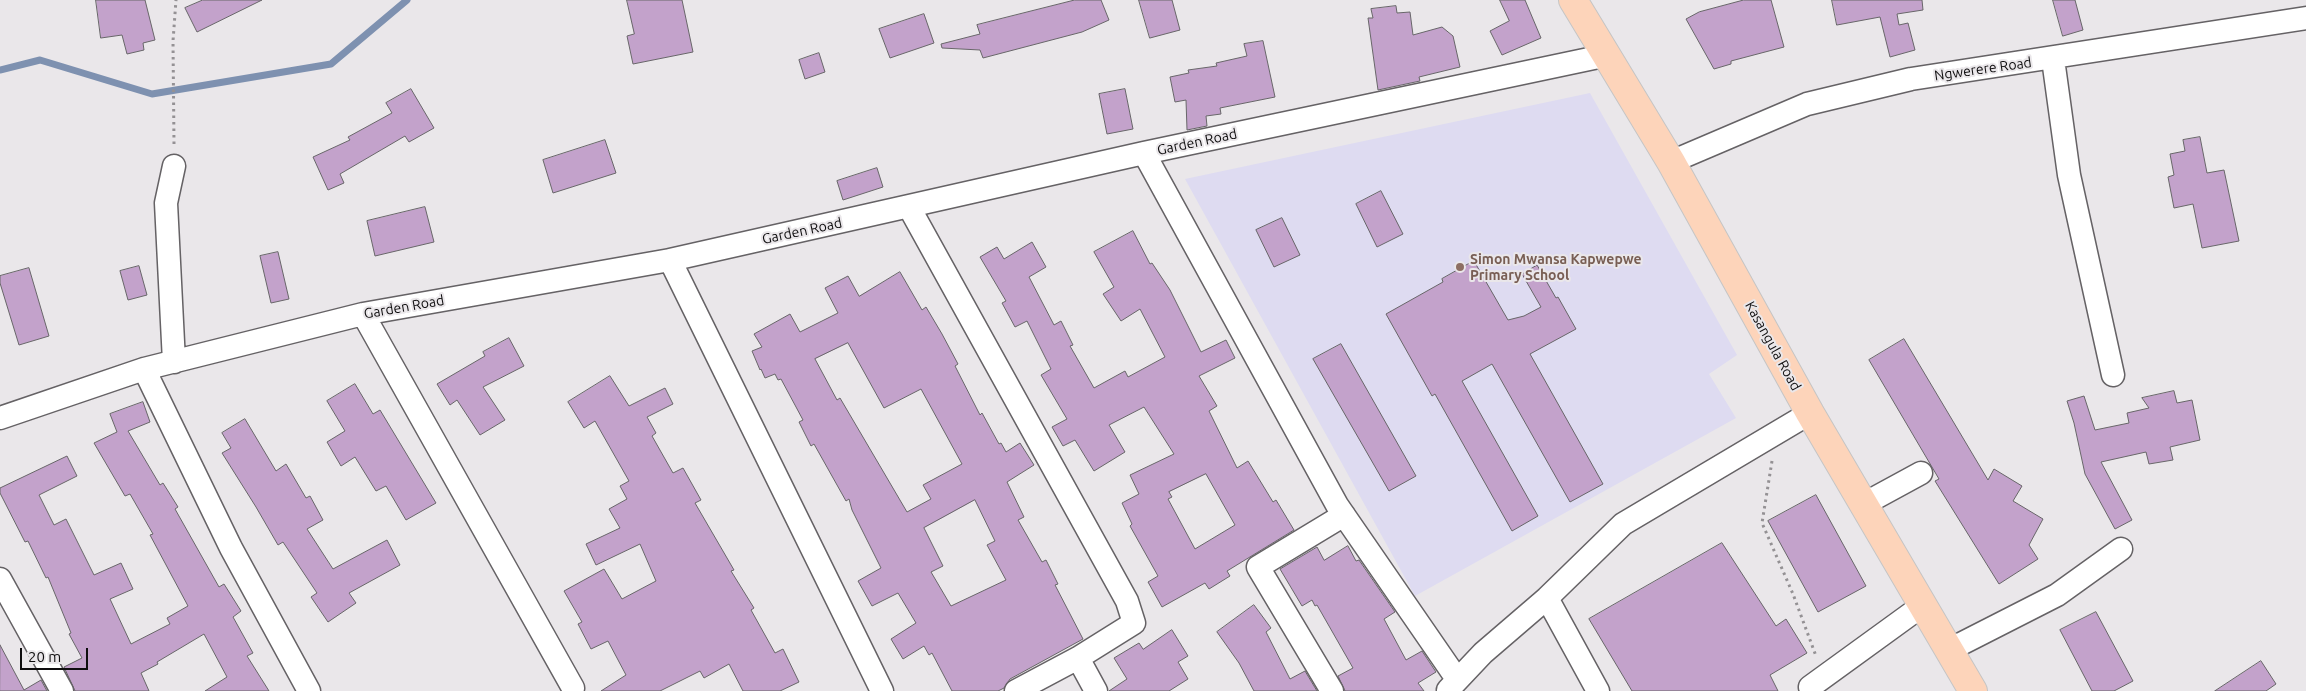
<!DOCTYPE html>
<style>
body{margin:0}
#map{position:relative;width:2306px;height:691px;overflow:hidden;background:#eae7ea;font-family:Ubuntu,sans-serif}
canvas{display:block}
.scale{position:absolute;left:20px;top:648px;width:68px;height:22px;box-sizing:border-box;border:2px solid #0e0d0e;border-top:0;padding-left:6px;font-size:15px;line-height:18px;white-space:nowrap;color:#0e0d0e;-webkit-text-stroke:4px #eae7ea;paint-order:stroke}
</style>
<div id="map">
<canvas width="2306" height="691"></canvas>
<div class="scale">20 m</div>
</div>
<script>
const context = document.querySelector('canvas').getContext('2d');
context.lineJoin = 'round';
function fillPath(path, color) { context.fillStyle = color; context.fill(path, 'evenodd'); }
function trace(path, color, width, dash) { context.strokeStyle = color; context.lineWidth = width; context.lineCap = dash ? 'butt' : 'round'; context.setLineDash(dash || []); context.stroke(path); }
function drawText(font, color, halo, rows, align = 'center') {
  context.font = font + ' Ubuntu,sans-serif'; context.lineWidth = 4; context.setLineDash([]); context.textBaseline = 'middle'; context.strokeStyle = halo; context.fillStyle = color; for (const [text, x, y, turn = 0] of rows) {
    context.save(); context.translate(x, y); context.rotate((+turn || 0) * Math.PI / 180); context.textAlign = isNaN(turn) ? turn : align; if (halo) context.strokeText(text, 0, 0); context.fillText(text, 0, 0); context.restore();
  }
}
fillPath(new Path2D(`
 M 1590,93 L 1737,355 L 1709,374 L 1736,418 L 1415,596 L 1185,179 Z`), '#dedbf1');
trace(new Path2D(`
 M 0,70 L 40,60 L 152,94 L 331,64 L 407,0`), '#7e91b0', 7);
const building = new Path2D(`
 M 96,0 L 145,0 L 155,40 L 143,43 L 144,50 L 127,54 L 122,35 L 101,38 Z
 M 203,0 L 262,0 L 197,32 L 185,8 Z
 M 627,0 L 682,0 L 693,52 L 633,64 L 627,36 L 634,34 Z
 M 1075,0 L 1101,0 L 1109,20 L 1082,32 L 983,58 L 980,50 L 942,48 L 941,44 L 980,34 L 977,25 Z
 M 1139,0 L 1172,0 L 1180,30 L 1150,38 Z
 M 1500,0 L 1525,0 L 1541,38 L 1502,55 L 1490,31 L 1509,21 Z
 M 1744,0 L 1771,0 L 1784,47 L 1731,61 L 1731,64 L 1714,69 L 1686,19 L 1699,12 Z
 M 1832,0 L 1922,0 L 1923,10 L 1897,14 L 1899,25 L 1908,23 L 1915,50 L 1890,57 L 1880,17 L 1837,25 Z
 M 2053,0 L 2075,0 L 2083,30 L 2063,36 Z
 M 1396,6 L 1397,13 L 1410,12 L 1413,35 L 1442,27 L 1453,36 L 1460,67 L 1419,77 L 1420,81 L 1378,90 L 1368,18 L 1373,18 L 1371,9 Z
 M 924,14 L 934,43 L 890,58 L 879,29 Z
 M 1263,41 L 1275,97 L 1220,108 L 1221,114 L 1206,116 L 1207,126 L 1187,130 L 1186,100 L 1175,102 L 1170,77 L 1189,73 L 1188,70 L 1217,66 L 1216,63 L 1247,56 L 1244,44 Z
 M 819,53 L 825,72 L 805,79 L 799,60 Z
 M 411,89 L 434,128 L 409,142 L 405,136 L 340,174 L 344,183 L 328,190 L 313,157 L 350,140 L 348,137 L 392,113 L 386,103 Z
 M 1125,89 L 1133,129 L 1107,134 L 1099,94 Z
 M 2200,137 L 2207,173 L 2224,170 L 2239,241 L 2202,248 L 2193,204 L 2174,208 L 2168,177 L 2174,175 L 2170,154 L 2185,151 L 2183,140 Z
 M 605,140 L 616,173 L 553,193 L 543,160 Z
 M 877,168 L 883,187 L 843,200 L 837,181 Z
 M 1381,191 L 1403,234 L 1377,247 L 1356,204 Z
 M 425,207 L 434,242 L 375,256 L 367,221 Z
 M 1282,218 L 1300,255 L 1274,267 L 1256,230 Z
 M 1133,231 L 1150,264 L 1152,263 L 1170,290 L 1201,352 L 1226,340 L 1235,358 L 1199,376 L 1217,406 L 1209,411 L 1237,468 L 1248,461 L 1273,502 L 1276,500 L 1294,530 L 1227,571 L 1230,576 L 1209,589 L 1205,583 L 1162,607 L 1148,582 L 1158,576 L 1130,526 L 1132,524 L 1122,503 L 1139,494 L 1130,475 L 1174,454 L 1144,407 L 1109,425 L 1125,452 L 1094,471 L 1075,440 L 1063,446 L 1052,427 L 1067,419 L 1041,375 L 1051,369 L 1027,321 L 1015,327 L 1002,303 L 1006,301 L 980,257 L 997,247 L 1004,259 L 1032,242 L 1046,267 L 1029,277 L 1054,325 L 1061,321 L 1073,345 L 1070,346 L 1094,388 L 1125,371 L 1128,377 L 1165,357 L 1140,309 L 1121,321 L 1103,294 L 1114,287 L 1094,252 ZM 1206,474 L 1235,525 L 1195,549 L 1168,499 L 1172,497 L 1169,492 Z
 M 278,252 L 289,299 L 271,303 L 260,256 Z
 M 1474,261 L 1508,320 L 1524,316 L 1541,307 L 1522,274 L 1537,265 L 1556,298 L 1558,297 L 1576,329 L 1530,354 L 1603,484 L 1570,502 L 1492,364 L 1462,381 L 1538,516 L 1512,531 L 1435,394 L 1432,396 L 1386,314 L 1443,282 L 1442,279 Z
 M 139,266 L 147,295 L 128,300 L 120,271 Z
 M 29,268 L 49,336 L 19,345 L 0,283 L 0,276 Z
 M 900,272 L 922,310 L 926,307 L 942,334 L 958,364 L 955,366 L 980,415 L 982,413 L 999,444 L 1001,443 L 1006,452 L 1020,443 L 1034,465 L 1007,482 L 1024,517 L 1018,520 L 1042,562 L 1046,560 L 1058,584 L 1055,585 L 1083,639 L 1010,679 L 1004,688 L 998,691 L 952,691 L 932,653 L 929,655 L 924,646 L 903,659 L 891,639 L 916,623 L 898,593 L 872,606 L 858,581 L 881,568 L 852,510 L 849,499 L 846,501 L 814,444 L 811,446 L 799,422 L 803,420 L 781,379 L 778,380 L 775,374 L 765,378 L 761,369 L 760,370 L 752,351 L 762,347 L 754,334 L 790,314 L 800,332 L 838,313 L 825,288 L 848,276 L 859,296 ZM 848,343 L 884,408 L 921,389 L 962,464 L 923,485 L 931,499 L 907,512 L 840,398 L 837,400 L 815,359 ZM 975,500 L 995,541 L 987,545 L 1006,580 L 951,606 L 931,572 L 943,566 L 924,528 Z
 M 509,338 L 524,366 L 483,387 L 505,420 L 480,435 L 457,400 L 450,405 L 437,384 L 485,356 L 483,352 Z
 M 1904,339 L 1988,480 L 1994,469 L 2022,486 L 2013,501 L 2043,519 L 2029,545 L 2038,559 L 1999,584 L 1935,481 L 1939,479 L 1869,360 Z
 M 1341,344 L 1416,476 L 1389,491 L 1313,359 Z
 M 610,376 L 629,406 L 665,388 L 673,404 L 647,417 L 656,433 L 652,436 L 673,473 L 683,468 L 701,500 L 695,503 L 734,570 L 731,571 L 754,608 L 751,610 L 775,653 L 783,649 L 799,682 L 780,691 L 743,691 L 729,664 L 704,678 L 700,671 L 660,691 L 601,691 L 626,675 L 608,641 L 591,649 L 578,624 L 582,622 L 564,591 L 604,569 L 622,599 L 656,581 L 640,544 L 596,565 L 586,544 L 620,528 L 609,509 L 627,499 L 620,486 L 629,481 L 595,421 L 584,428 L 568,402 Z
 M 355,384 L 373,414 L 380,410 L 436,503 L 406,520 L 386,486 L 376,491 L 355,457 L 341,466 L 327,442 L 345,431 L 327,401 Z
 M 2174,391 L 2177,403 L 2192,400 L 2200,440 L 2170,447 L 2173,460 L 2149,464 L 2146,452 L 2101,462 L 2132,520 L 2115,529 L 2085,474 L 2074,423 L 2067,401 L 2084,396 L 2095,430 L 2129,423 L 2127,413 L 2149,408 L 2142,398 Z
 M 143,402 L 150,422 L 128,431 L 160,485 L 163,483 L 178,507 L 175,509 L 219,587 L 224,584 L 241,611 L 233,617 L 253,653 L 247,656 L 269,691 L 205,691 L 227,677 L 204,634 L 157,662 L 158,664 L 141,673 L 149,691 L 75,691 L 64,667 L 82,658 L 69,634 L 71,633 L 48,577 L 46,578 L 28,541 L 25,542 L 0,493 L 0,488 L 67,456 L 77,476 L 39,495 L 54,525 L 66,519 L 94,575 L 121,563 L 133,589 L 110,599 L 131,644 L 170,624 L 167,618 L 188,606 L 150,535 L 153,534 L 130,494 L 125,496 L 94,443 L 117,432 L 110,414 Z
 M 245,419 L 276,471 L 286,464 L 306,498 L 310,496 L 323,520 L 307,529 L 333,569 L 387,540 L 400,565 L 349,593 L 356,603 L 328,622 L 311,597 L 317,593 L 283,542 L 278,545 L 256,507 L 222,453 L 231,448 L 222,433 Z
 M 1816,495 L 1866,586 L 1818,612 L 1768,521 Z
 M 1722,543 L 1776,626 L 1786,619 L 1807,653 L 1770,675 L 1778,691 L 1632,691 L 1589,619 Z
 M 1348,546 L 1356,561 L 1359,560 L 1395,612 L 1384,619 L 1406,660 L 1422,651 L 1436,672 L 1418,683 L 1424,691 L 1345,691 L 1338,676 L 1353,668 L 1317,605 L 1315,606 L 1312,600 L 1302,606 L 1280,569 L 1317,547 L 1324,560 Z
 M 1254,605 L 1271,628 L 1266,632 L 1290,679 L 1305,671 L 1317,691 L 1254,691 L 1239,663 L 1217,632 Z
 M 2096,612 L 2133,681 L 2114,691 L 2092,691 L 2060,630 Z
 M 1172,630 L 1188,656 L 1178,662 L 1188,679 L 1169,691 L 1109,691 L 1127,679 L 1114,658 L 1139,643 L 1143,649 Z
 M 0,645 L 24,690 L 41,680 L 47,691 L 0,691 Z
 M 2261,661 L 2276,684 L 2266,691 L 2215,691 Z`);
fillPath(building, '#c3a2cb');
trace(building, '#686669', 1);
const minor = new Path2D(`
 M 2053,59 L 2069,175 L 2113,375
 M 1144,153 L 1337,505 L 1457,679
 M 1671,162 L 1807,104 L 1911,79 L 2306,18
 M 174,166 L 166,203 L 174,362
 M 909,207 L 1127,601 L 1134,623 L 1078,658 L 1016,691
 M 670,260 L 882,691
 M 363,314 L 573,688
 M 144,369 L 231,548 L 309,691
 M 0,418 L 144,369 L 363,314 L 670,260 L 1144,153 L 1608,55
 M 1864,504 L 1921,473
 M 0,579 L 62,691
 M 1547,598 L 1598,691
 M 1949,650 L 2057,595 L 2121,549
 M 1078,658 L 1096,691
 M 1810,687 L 1923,605
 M 1448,690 L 1483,653 L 1547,598 L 1623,524 L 1810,413
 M 1332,691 L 1258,567 L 1344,515`);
const major = new Path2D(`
 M 1573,0 L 1671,162 L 1810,413 L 1973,691`);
trace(minor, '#656265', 25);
trace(major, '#c5c5c5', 30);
trace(new Path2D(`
 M 174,144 L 173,41 L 176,0
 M 1772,461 L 1762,523 L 1793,594 L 1816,656`), '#949194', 3, [2.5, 4]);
trace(minor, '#fff', 22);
trace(major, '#fdd4ba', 28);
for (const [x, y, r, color] of [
 [1460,267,5,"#8d6e63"]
]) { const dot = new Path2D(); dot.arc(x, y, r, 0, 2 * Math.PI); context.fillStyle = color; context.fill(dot); trace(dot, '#eae7ea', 2); }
drawText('14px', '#0e0d0e', '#eae7ea', [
 ["Ngwerere Road",1983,69,-8],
 ["Garden Road",1197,142,-12],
 ["Garden Road",802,231,-12],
 ["Garden Road",404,307,-10],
 ["Kasangula Road",1773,346,61]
]);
drawText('bold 14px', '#785e54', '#eae7ea', [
 ["Simon Mwansa Kapwepwe",1470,259],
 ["Primary School",1470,275]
], 'left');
</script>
